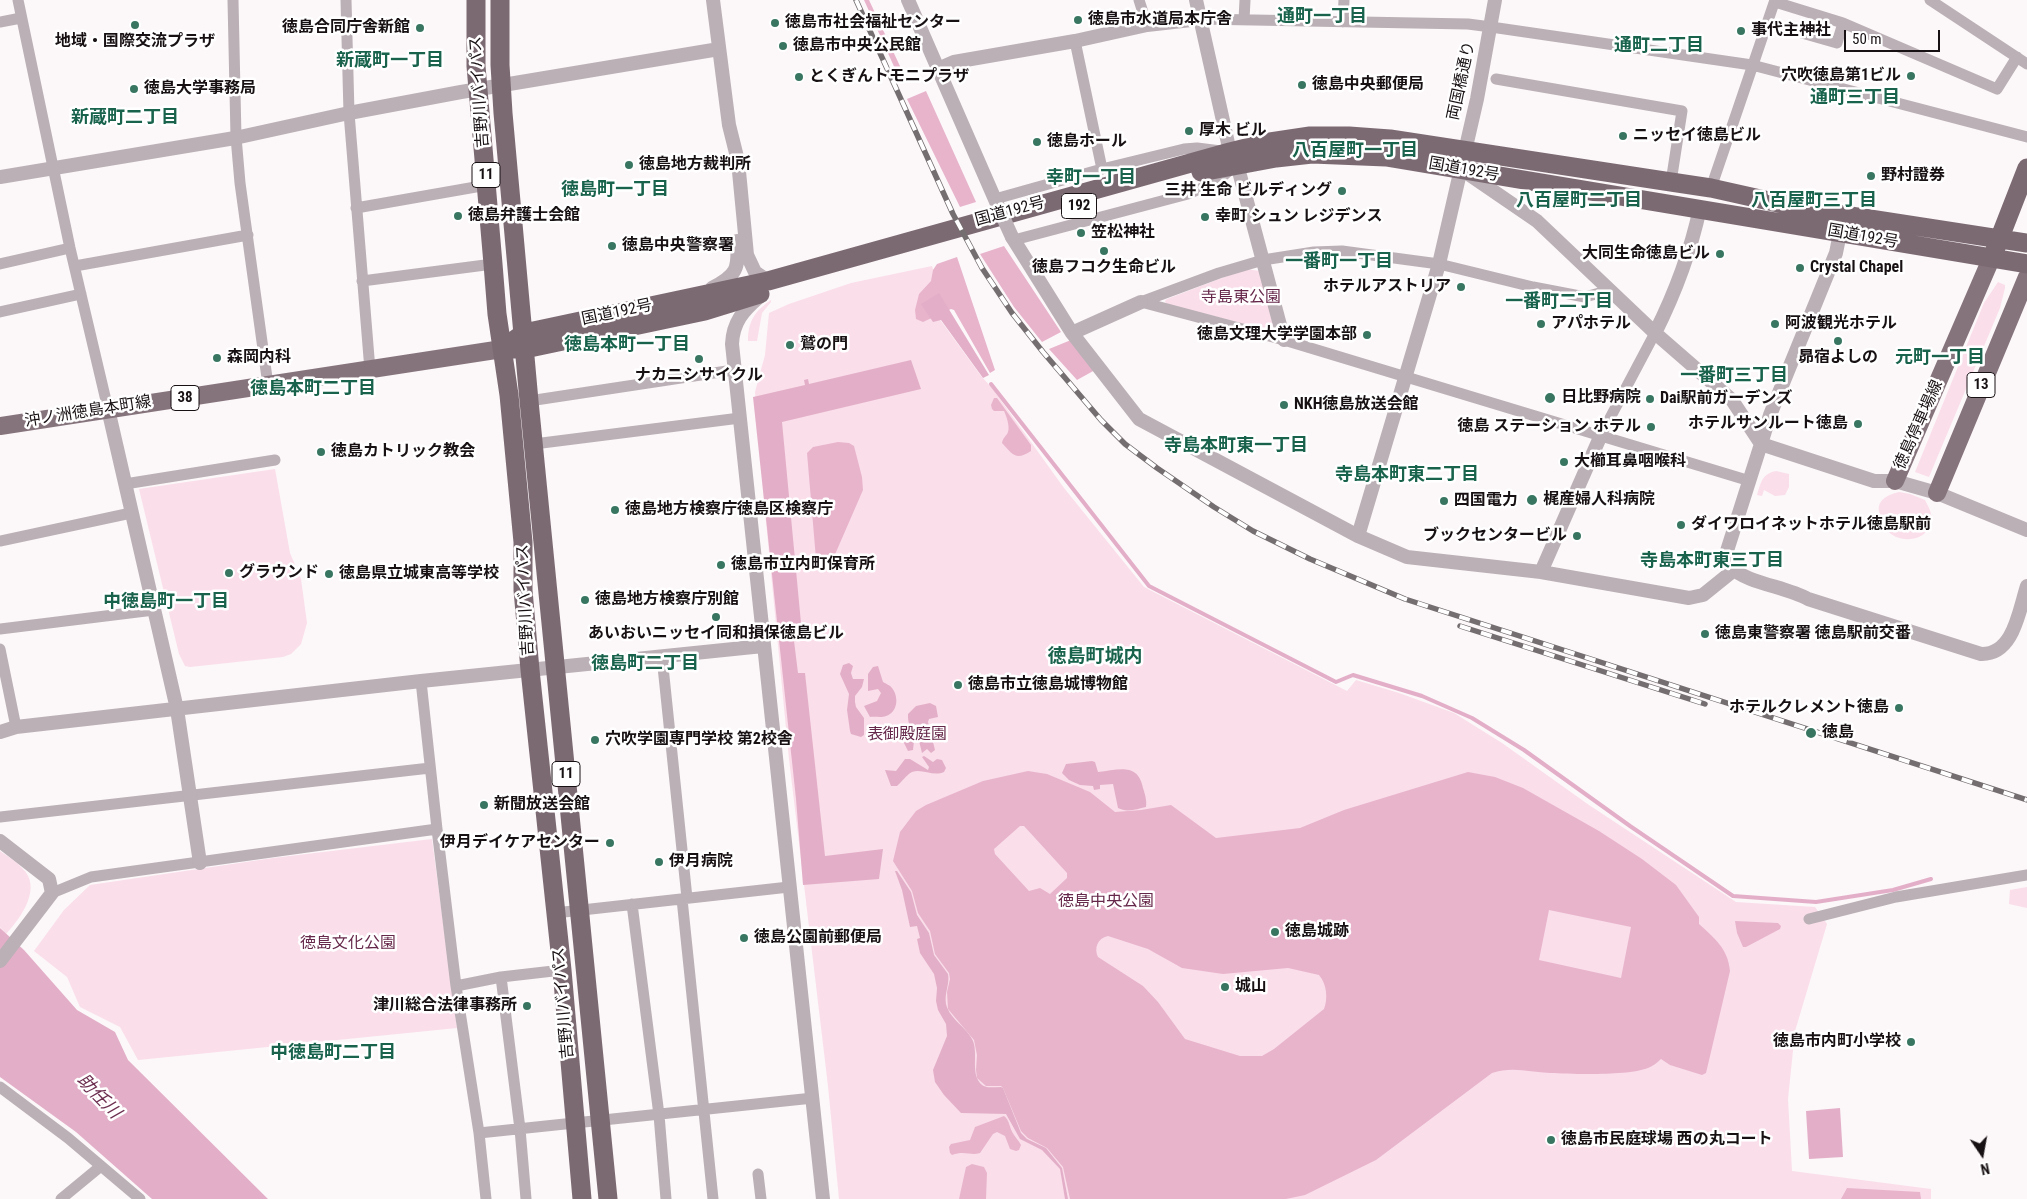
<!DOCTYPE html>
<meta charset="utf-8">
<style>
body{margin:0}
#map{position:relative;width:2027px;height:1199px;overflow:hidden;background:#fcf7f9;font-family:"Roboto Condensed",sans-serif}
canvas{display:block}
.north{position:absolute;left:1957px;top:1129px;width:50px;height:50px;-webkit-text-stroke:4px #fff;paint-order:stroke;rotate:168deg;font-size:14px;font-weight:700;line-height:20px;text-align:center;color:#181114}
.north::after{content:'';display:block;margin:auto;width:18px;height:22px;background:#181114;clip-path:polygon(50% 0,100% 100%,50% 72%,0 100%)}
.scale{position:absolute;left:1844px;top:30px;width:96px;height:22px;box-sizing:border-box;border:2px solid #181114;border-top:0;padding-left:6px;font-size:15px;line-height:18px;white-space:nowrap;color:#181114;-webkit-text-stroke:4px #fff;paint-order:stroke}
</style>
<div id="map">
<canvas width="2027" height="1199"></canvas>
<div class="north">N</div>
<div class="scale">50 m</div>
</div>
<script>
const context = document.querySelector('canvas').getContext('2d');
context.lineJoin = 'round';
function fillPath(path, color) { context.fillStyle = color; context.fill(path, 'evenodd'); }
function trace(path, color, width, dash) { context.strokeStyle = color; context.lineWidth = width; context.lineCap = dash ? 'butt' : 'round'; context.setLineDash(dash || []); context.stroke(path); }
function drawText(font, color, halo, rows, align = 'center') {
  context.font = font + ' "Roboto Condensed","Noto Sans JP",sans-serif'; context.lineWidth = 5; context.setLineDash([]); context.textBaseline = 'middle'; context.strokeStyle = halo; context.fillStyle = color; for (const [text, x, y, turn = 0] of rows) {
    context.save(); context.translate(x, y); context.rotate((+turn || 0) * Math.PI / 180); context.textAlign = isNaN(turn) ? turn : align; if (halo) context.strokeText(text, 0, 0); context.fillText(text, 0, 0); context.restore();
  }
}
fillPath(new Path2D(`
 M 932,266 L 940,292 L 922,304 L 941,321 L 981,376 L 992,388 L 1064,488 L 1144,587 L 1347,691 L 1356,680 L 1399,693 L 1454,713 L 1502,743 L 1589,805 L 1736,902 L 1815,907 L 1827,924 L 1795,1031 L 1788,1099 L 1792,1171 L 1931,1189 L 1931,1199 L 839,1199 L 828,1086 L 789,759 L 764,501 L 755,392 L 765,355 L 769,313 L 789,304 L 851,283 Z
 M 1245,269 L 1260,271 L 1273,326 L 1264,329 L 1166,304 L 1165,301 L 1167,299 Z
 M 1998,282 L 2005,285 L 2005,288 L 2000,308 L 1929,477 L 1915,472 L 1984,303 Z
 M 771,300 L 771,302 L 762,313 L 757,341 L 748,341 C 748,321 755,311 771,300 Z
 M 275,469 L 290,553 L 301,579 L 307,623 L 301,644 L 291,654 L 283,657 L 190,667 L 185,666 L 179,654 L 139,489 Z
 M 1776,471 L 1789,474 L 1789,487 L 1785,495 L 1775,496 L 1764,490 L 1762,496 L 1757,495 C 1761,482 1762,474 1776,471 Z
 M 1899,492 L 1910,494 L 1925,500 C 1927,504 1930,509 1931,514 C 1938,543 1884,553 1879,511 C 1877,499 1890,494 1899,492 Z
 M 432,839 L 457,1028 L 138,1060 L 120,1027 L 80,1007 L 67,977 L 34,951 L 64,910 L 90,885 L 273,858 Z
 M 0,851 C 7,856 16,861 22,868 C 43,887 21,918 6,934 L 0,927 Z
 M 2027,887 L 2027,908 L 2009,904 L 2010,890 Z`), '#fadeea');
fillPath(new Path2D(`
 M 864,0 L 869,0 L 906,79 L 901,82 Z
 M 926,91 L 976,202 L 960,207 L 907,99 Z
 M 1004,246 L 1061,332 L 1042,342 L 1014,307 L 980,254 Z
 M 957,257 L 995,370 L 990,373 L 954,310 L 951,309 L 923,322 L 916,319 L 915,310 L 919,294 L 931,281 L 933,270 L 937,264 Z
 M 1071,340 L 1095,370 L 1077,380 L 1049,349 Z
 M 994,398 L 997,398 L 1031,445 L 1031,451 C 1016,461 1013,455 1002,443 C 1003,437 1006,437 1008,432 C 1010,426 1006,415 1004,411 L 994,411 L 992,409 L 991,405 Z
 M 838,442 L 849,443 L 854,446 L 862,477 L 863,490 L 833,559 L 826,563 L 820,563 L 816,559 L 807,453 L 813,447 Z
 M 1028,771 L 1047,774 L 1090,792 L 1115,812 L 1141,810 L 1171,805 L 1216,838 L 1300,828 L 1344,810 L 1468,772 L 1495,777 L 1523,788 L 1599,831 L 1642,859 L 1676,885 L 1699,917 L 1699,924 C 1714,938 1728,948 1730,971 L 1706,1073 L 1702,1075 L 1670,1065 L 1661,1059 C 1657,1063 1653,1066 1648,1068 C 1628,1076 1573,1074 1550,1073 C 1530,1072 1512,1066 1492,1073 L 1376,1160 L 1305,1195 L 1286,1199 L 1070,1199 L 1063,1167 L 1047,1148 L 1028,1138 L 1021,1131 L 1003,1088 L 1001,1086 L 986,1086 L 977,1078 L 976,1070 L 977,1055 L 974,1040 L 948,1009 L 947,992 L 950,979 L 949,973 L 935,954 L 930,931 L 918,913 L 912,891 L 893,861 L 900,832 L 916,811 L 926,805 L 983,781 ZM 1020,826 L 1024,826 L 1067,873 L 1067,878 L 1050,894 L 1040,888 L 1029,891 L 995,854 L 994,849 ZM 1549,910 L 1631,927 L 1621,978 L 1539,960 ZM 1108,936 L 1148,949 L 1182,968 L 1223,974 L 1288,968 L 1319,975 C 1327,984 1328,999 1324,1009 L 1274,1049 L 1262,1056 L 1240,1056 L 1185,1039 L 1158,1002 L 1143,986 L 1098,957 C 1094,949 1097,938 1108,936 Z
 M 1735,921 L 1778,923 L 1781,926 L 1780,929 L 1746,947 L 1743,947 L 1737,933 Z
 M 1004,1116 C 1010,1120 1009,1128 1014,1135 C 1016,1138 1019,1141 1021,1145 L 1019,1150 L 1016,1151 L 1010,1149 L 1005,1136 L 997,1132 L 993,1134 L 980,1153 C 970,1156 965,1150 952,1155 L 950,1153 L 949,1147 L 951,1144 L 970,1140 L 975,1127 Z
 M 972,1164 L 984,1167 L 987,1173 L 986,1199 L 959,1199 L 966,1167 Z
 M 1847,1188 L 1920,1192 L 1921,1199 L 1841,1199 Z`), '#e8b4cc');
fillPath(new Path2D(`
 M 939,293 L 989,375 L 983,378 L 941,320 L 933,322 L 921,304 Z
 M 911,360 L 921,389 L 782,422 L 801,623 L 792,625 L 798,673 L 805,673 L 825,856 L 883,849 L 879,879 L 803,885 L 796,799 L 753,397 L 805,385 L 804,380 L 808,379 L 809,384 Z
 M 849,663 L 853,666 L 851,673 L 853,679 L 864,679 L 862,687 L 855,696 L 855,702 L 856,707 L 864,718 L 864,735 L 861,737 L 851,734 L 850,731 L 847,710 L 849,694 L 840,674 L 843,665 Z
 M 878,666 L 883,682 C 886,684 890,685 892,688 C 899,697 898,712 886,716 C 881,718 875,716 870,717 L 864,706 L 877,701 L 881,693 L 878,689 L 868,691 L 868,674 L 873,667 Z
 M 930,703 L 936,706 L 938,717 L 929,719 L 928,722 L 935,750 L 931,753 L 927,749 L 922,753 L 919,741 L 917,739 L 914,741 L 913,750 L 908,751 L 904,743 C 919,723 907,732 908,714 L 916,706 Z
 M 924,756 L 933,762 L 937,759 L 942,760 L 946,768 L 944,772 C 933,777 922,768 912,772 C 906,775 902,782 897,786 L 891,786 L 885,770 L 896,771 L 905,759 L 910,759 L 928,770 L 929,767 L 922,757 Z
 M 1092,761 L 1095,762 L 1098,772 C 1118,770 1138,762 1143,788 C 1145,794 1147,801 1146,807 C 1137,809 1127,813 1118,808 L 1113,784 L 1100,785 L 1100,789 L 1094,790 L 1093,786 L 1080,785 L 1069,780 L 1062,773 L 1066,764 Z
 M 895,871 L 897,871 L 911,892 L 917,915 L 929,933 L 934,955 L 948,974 C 950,984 944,993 946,1004 C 950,1020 967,1027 973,1041 C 978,1054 971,1072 980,1083 C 985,1089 993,1087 1001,1087 L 1003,1088 L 1021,1133 L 1027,1139 L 1046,1148 L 1062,1168 L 1068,1199 L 1065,1199 L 1060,1169 L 1042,1150 L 1020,1139 L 1006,1114 L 961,1113 L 944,1095 L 935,1082 L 933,1070 L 947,1036 L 946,1024 L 938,1010 L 936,1001 L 937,988 L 934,974 L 920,953 L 917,939 L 920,938 L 917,926 L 910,927 L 902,890 Z
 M 0,928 L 24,950 L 77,1010 L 115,1032 L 128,1060 L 268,1199 L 152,1199 L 76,1132 L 0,1077 Z
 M 1840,1108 L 1843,1157 L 1809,1159 L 1806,1111 Z`), '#e3afc8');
trace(new Path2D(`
 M 991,384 L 1149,586 L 1336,682 L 1353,675 L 1422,696 L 1472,718 L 1524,750 L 1630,826 L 1733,896 L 1816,902 L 1893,890 L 1931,879`), '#e3afc8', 4);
trace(new Path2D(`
 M 18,0 L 70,248 L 108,409
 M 233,0 L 236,137 L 240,183 L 268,385
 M 346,0 L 349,113 L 370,370
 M 1139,0 L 1147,25
 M 1930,0 L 2027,64
 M 1775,2 L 1843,23 L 1997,89 L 2017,57
 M 1200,19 L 1468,24 L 1491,27 L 1752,65 L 2027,137
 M 1244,20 L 1245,0
 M 0,22 L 21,18
 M 1343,22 L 1344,0
 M 1767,23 L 1837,43 L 1843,23
 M 1075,41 L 1102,169
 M 1496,79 L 1682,111 L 1671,182
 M 1711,188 L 1775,0
 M 995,199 L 1102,169 L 1184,149 L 1197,148 L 1221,151
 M 356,208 L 487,185
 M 1014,240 L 1188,194 L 1216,182 L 1231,169
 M 0,264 L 70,248
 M 75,266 L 248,235
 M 362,281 L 493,264
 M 1141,302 L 1284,340 L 1750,481
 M 1141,302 L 1219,273 L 1263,260 L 1314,252 L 1342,251 L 1439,264 L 1533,287 L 1585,297 L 1610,290
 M 0,312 L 81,294
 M 529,401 L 727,371
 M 1601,435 L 1655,333
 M 534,444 L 740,418
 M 125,484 L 275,460
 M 0,541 L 131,513
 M 0,629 L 154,610
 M 0,649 L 16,727
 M 662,657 L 687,898
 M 0,817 L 430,768
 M 437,829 L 456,986 L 479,1133 L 486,1199
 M 52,893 L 91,877 L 437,829 L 421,681
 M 682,899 L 713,1199
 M 632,904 L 659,1115 L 666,1199
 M 555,913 L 789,887
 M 1809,919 L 1896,897 L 2027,875
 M 501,977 L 520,1129 L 526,1199
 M 456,986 L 501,977 L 562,970
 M 0,1087 L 68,1138 L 140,1199
 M 479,1133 L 813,1098
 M 758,1174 L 761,1199
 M 61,1199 L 101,1166`), '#bab0b5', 11);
trace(new Path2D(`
 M 713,0 L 729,125 L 738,161 L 747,255 L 755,272 L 768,281
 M 908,0 L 997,204
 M 1196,0 L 1230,152
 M 938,69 L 954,62 L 1075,41 L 1147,25 L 1200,19
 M 1237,164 L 1284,340
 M 1464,171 L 1537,221 L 1655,333 L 1732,400 L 1761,444
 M 0,177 L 235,138 L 349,113 L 461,92 L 719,49
 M 1012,237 L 1072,333 L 1139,419 L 1358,536 L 1407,557 L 1541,572 L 1689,598 L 1703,595 L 1734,570
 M 712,288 C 737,275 739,269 737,241
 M 759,297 C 743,311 733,322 732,344 L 823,1199
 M 1072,333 L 1141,302
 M 1655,333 C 1674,295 1691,250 1700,208
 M 108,409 L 177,709 L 200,863
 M 1761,444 L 1770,415 L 1836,253 L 1840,233
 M 2027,530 L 1937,493 L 1895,481 L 1874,481 L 1761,444 L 1726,554 C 1727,559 1728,564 1732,568 C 1747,583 1787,587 1808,599 L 1981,654 C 2014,655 2019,610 2027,586
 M 1358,536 L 1439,264 L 1477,99 L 1495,0
 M 1541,572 L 1601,435
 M 0,732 L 16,727 L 421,681 L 763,646
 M 0,841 L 49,879 L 52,893 L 0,961`), '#bab0b5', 14);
trace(new Path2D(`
 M 0,426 L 502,349
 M 1895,481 L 1991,259
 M 1937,493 L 2027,277`), '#86747c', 18);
trace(new Path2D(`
 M 476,0 L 476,66 L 493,264 L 497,314 L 509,395 L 523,542 L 523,590 L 530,670 L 562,970 L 582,1199
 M 500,0 L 500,65 L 503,113 L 529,401 L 608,1199
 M 1201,172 L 1276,158 L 1312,154 L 1386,157 L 2027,264
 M 1995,250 L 2027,168
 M 502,349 L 524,333 L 768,281 L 1230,152 L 1270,142 L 1310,136 L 1349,136 L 1390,139 L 1671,182 L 1711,188 L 1805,209 L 2027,243
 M 502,349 L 525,349 L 705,311 L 760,294`), '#7c6a72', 19);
const rail = new Path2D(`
 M 856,0 L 953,214 L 982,268 L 1012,313 L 1043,352 L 1101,420 L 1125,444 L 1157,468 L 1214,507 L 1253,531 L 1310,559 L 1405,599 L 2027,800
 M 1460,626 L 1705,704`);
trace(rail, '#746e70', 5.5);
trace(rail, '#fff', 4, [11]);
trace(new Path2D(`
 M 997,204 L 1012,237`), '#bab0b5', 14);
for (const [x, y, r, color] of [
 [1078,20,5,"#397661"],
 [775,23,5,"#397661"],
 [135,25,5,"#397661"],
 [420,28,5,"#397661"],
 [1741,31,5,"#397661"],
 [783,46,5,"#397661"],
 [1911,76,5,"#397661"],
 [799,77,5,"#397661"],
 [1302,85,5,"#397661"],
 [134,89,5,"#397661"],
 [1189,131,5,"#397661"],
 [1623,136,5,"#397661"],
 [1037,142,5,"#397661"],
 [629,165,5,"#397661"],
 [1871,176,5,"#397661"],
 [1342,191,5,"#397661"],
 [458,216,5,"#397661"],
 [1205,217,5,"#397661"],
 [1081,233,5,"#397661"],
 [612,246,5,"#397661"],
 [1104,251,5,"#397661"],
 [1720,254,5,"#397661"],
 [1800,268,5,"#397661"],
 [1461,287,5,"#397661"],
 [1541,324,5,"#397661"],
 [1775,324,5,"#397661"],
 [1367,335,5,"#397661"],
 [1838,341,5,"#397661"],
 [790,345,5,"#397661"],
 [217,358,5,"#397661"],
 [699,359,5,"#397661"],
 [1550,398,6,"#397661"],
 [1650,399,5,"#397661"],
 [1284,405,5,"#397661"],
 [1858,424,5,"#397661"],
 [1651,427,5,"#397661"],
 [321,452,5,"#397661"],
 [1564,462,5,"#397661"],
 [1532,500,6,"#397661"],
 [1444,501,5,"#397661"],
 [615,510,5,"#397661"],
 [1681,525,5,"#397661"],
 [1577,536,5,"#397661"],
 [721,565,5,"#397661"],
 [229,573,5,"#397661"],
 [329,574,5,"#397661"],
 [585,600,5,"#397661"],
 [716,617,5,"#397661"],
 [1705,634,5,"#397661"],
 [958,685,5,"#397661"],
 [1899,708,5,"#397661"],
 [1811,733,6,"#397661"],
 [595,740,5,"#397661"],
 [484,805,5,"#397661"],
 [610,843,5,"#397661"],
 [659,862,5,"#397661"],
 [1275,932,5,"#397661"],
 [744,938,5,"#397661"],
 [1225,987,5,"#397661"],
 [527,1006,5,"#397661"],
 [1911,1042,5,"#397661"],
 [1551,1140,5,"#397661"]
]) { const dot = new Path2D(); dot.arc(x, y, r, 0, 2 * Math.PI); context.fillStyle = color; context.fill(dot); trace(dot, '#fff', 2); }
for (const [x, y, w] of [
 [486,175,28],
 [1079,206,35],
 [1981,385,28],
 [185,398,28],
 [566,774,28]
]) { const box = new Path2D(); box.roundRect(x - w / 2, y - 12.5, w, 25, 4); context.fillStyle = '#fff'; context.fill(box); trace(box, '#181114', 1); }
drawText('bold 15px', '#181114', null, [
 ["11",486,175],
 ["192",1079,206],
 ["13",1981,385],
 ["38",185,398],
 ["11",566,774]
]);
drawText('bold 16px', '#181114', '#fff', [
 ["徳島市水道局本庁舎",1088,20],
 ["徳島市社会福祉センター",785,23],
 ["徳島合同庁舎新館",410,28,"right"],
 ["事代主神社",1751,31],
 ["地域・国際交流プラザ",135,42,"center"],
 ["徳島市中央公民館",793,46],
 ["穴吹徳島第1ビル",1901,76,"right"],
 ["とくぎんトモニプラザ",809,77],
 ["徳島中央郵便局",1312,85],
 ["徳島大学事務局",144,89],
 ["厚木 ビル",1199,131],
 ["ニッセイ徳島ビル",1633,136],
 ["徳島ホール",1047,142],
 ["徳島地方裁判所",639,165],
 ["野村證券",1881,176],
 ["三井 生命 ビルディング",1332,191,"right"],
 ["徳島弁護士会館",468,216],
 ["幸町 シュン レジデンス",1215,217],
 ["笠松神社",1091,233],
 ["徳島中央警察署",622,246],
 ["大同生命徳島ビル",1710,254,"right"],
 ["徳島フコク生命ビル",1104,268,"center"],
 ["Crystal Chapel",1810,268],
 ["ホテルアストリア",1451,287,"right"],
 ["アパホテル",1551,324],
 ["阿波観光ホテル",1785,324],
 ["徳島文理大学学園本部",1357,335,"right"],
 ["鷲の門",800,345],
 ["森岡内科",227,358],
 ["昴宿よしの",1838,358,"center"],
 ["ナカニシサイクル",699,376,"center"],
 ["日比野病院",1561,398],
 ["Dai駅前ガーデンズ",1660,399],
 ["NKH徳島放送会館",1294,405],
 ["ホテルサンルート徳島",1848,424,"right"],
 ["徳島 ステーション ホテル",1641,427,"right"],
 ["徳島カトリック教会",331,452],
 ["大櫛耳鼻咽喉科",1574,462],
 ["梶産婦人科病院",1543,500],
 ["四国電力",1454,501],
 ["徳島地方検察庁徳島区検察庁",625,510],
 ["ダイワロイネットホテル徳島駅前",1691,525],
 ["ブックセンタービル",1567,536,"right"],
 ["徳島市立内町保育所",731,565],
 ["グラウンド",239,573],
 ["徳島県立城東高等学校",339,574],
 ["徳島地方検察庁別館",595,600],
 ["あいおいニッセイ同和損保徳島ビル",716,634,"center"],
 ["徳島東警察署 徳島駅前交番",1715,634],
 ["徳島市立徳島城博物館",968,685],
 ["ホテルクレメント徳島",1889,708,"right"],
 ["徳島",1822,733],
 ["穴吹学園専門学校 第2校舎",605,740],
 ["新聞放送会館",494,805],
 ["伊月デイケアセンター",600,843,"right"],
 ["伊月病院",669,862],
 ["徳島城跡",1285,932],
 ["徳島公園前郵便局",754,938],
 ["城山",1235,987],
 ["津川総合法律事務所",517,1006,"right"],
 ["徳島市内町小学校",1901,1042,"right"],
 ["徳島市民庭球場 西の丸コート",1561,1140]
], 'left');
drawText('16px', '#181114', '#fff', [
 ["両国橋通り",1462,81,-78],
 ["吉野川バイパス",480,92,-94],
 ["国道192号",1464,170,10],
 ["国道192号",1010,212,-15],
 ["国道192号",1863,237,10],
 ["国道192号",617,313,-12],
 ["沖ノ洲徳島本町線",88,412,-9],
 ["徳島停車場線",1919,425,-66],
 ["吉野川バイパス",526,600,-93],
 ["吉野川バイパス",564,1003,-95]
]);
drawText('16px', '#66284a', '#fff', [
 ["寺島東公園",1241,298],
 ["表御殿庭園",907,735],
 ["徳島中央公園",1106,902],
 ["徳島文化公園",348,944]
]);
drawText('bold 18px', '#19634d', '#fff', [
 ["通町一丁目",1322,17],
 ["通町二丁目",1659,46],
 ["新蔵町一丁目",390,61],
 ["通町三丁目",1855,98],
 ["新蔵町二丁目",125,118],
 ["八百屋町一丁目",1355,151],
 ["幸町一丁目",1091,178],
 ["徳島町一丁目",615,190],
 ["八百屋町二丁目",1579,201],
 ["八百屋町三丁目",1814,201],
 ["一番町一丁目",1339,262],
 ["一番町二丁目",1559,302],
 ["徳島本町一丁目",627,345],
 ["元町一丁目",1940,358],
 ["一番町三丁目",1734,376],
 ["徳島本町二丁目",313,389],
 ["寺島本町東一丁目",1236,446],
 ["寺島本町東二丁目",1407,475],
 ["寺島本町東三丁目",1712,561],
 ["中徳島町一丁目",166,602],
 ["徳島町二丁目",645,664],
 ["中徳島町二丁目",333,1053]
]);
drawText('italic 18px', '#6d2f50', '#fff', [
 ["助任川",98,1097,46]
]);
drawText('bold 19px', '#19634d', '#fff', [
 ["徳島町城内",1095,657]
]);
</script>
